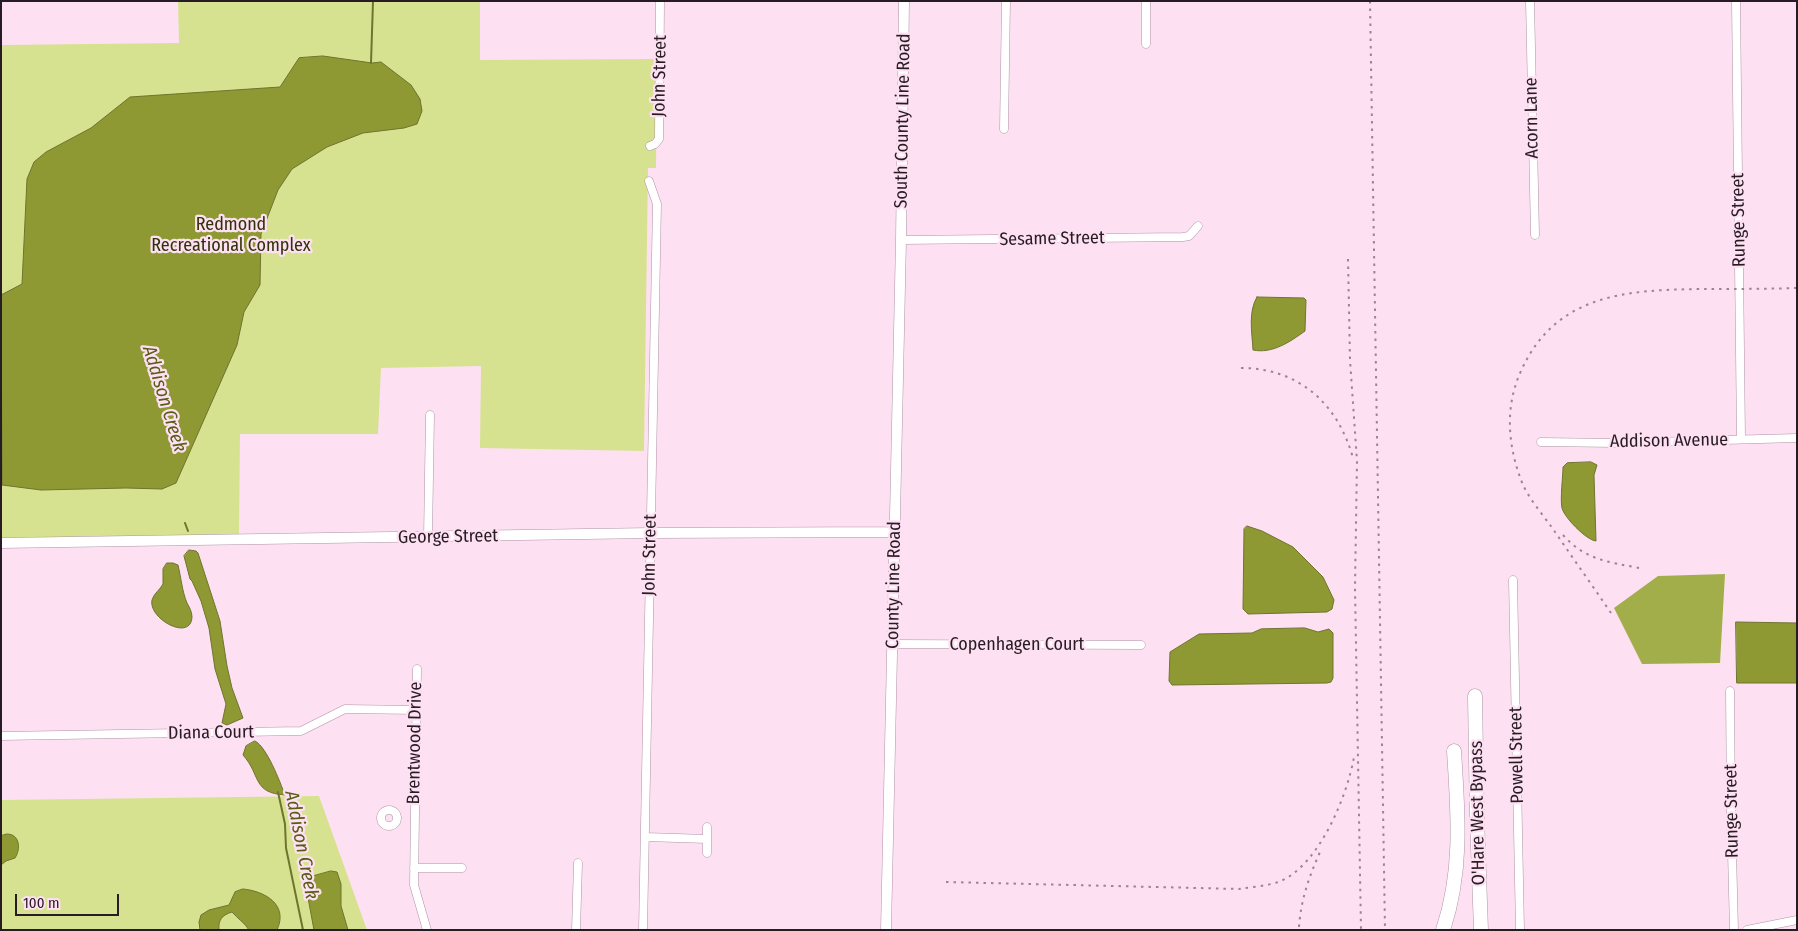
<!DOCTYPE html>
<style>
body{margin:0}
#map{position:relative;width:1798px;height:931px;overflow:hidden;background:#fee0f3;font-family:"Fira Sans Condensed",sans-serif}
canvas{display:block}
.frame{position:absolute;inset:0;border:2px solid #271c23;pointer-events:none}
.scale{position:absolute;left:15px;top:894px;width:104px;height:22px;box-sizing:border-box;border:2px solid #271c23;border-top:0;padding-left:6px;font-size:15px;line-height:18px;white-space:nowrap;color:#271c23;-webkit-text-stroke:4px #fee0f3;paint-order:stroke}
</style>
<div id="map">
<canvas width="1798" height="931"></canvas>
<div class="frame"></div>
<div class="scale">100 m</div>
</div>
<script>
const context = document.querySelector('canvas').getContext('2d');
context.lineJoin = 'round';
function fillPath(path, color) { context.fillStyle = color; context.fill(path, 'evenodd'); }
function trace(path, color, width, dash) { context.strokeStyle = color; context.lineWidth = width; context.lineCap = dash ? 'butt' : 'round'; context.setLineDash(dash || []); context.stroke(path); }
function drawText(font, color, halo, rows, align = 'center') {
  context.font = font + ' "Fira Sans Condensed",sans-serif'; context.lineWidth = 4.5; context.setLineDash([]); context.textBaseline = 'middle'; context.strokeStyle = halo; context.fillStyle = color; for (const [text, x, y, turn = 0] of rows) {
    context.save(); context.translate(x, y); context.rotate((+turn || 0) * Math.PI / 180); context.textAlign = isNaN(turn) ? turn : align; if (halo) context.strokeText(text, 0, 0); context.fillText(text, 0, 0); context.restore();
  }
}
fillPath(new Path2D(`
 M 178,1 L 480,1 L 480,60 L 657,59 L 656,168 L 648,168 L 644,451 L 480,448 L 481,366 L 381,368 L 378,434 L 240,434 L 239,536 L 1,539 L 1,45 L 179,43 Z
 M 319,796 L 367,930 L 1,930 L 1,800 Z`), '#d7e290');
fillPath(new Path2D(`
 M 1725,574 L 1720,663 L 1642,664 L 1614,608 L 1658,576 Z`), '#a2ae4a');
const water = new Path2D(`
 M 323,56 L 372,63 L 381,62 L 411,85 L 420,99 L 422,111 L 417,124 L 404,128 L 363,133 L 327,147 L 292,169 L 278,190 L 261,234 L 260,285 L 244,312 L 237,345 L 176,483 L 162,489 L 126,488 L 41,490 L 2,485 L 1,295 L 22,284 L 27,179 L 34,162 L 46,152 L 91,128 L 130,97 L 280,87 L 299,58 Z
 M 1257,297 L 1304,298 L 1306,300 L 1305,331 C 1290,342 1272,354 1253,350 C 1252,332 1248,312 1257,297 Z
 M 1591,462 L 1597,465 L 1594,475 L 1596,541 C 1586,540 1564,517 1562,508 C 1560,499 1563,476 1563,467 L 1567,463 Z
 M 1247,526 L 1262,531 L 1293,547 L 1323,577 L 1334,600 L 1332,609 L 1327,612 L 1248,614 L 1243,609 L 1244,529 Z
 M 189,550 L 196,551 L 198,553 L 220,621 L 227,666 L 232,688 L 243,718 L 227,725 L 222,723 L 226,704 L 215,669 L 209,628 L 201,601 L 192,581 L 190,579 L 184,556 Z
 M 167,563 L 173,563 L 178,565 C 181,577 182,591 187,603 C 189,607 192,611 192,617 C 191,642 148,619 152,600 C 154,593 160,590 163,584 L 163,569 Z
 M 1736,622 L 1797,623 L 1797,683 L 1737,683 Z
 M 1305,628 L 1318,632 L 1329,629 L 1333,633 L 1333,678 L 1331,682 L 1327,683 L 1172,685 L 1169,681 L 1170,652 L 1199,634 L 1252,633 L 1261,629 Z
 M 255,741 C 267,747 280,782 285,795 C 252,793 261,775 243,755 L 246,746 Z
 M 7,834 C 20,834 21,849 15,858 L 6,861 L 1,865 L 1,836 Z
 M 331,871 L 337,872 L 341,884 L 341,906 L 348,930 L 314,930 L 306,887 L 310,877 Z
 M 243,889 C 264,891 289,904 277,930 L 249,930 C 245,923 237,918 232,912 C 222,915 218,920 219,930 L 200,930 L 199,922 L 201,915 L 209,910 L 229,905 L 235,892 Z`);
fillPath(water, '#8e9933');
trace(water, '#6f742e', 1);
trace(new Path2D(`
 M 371,63 L 373,1
 M 185,523 L 188,531
 M 278,792 L 285,824 L 286,848 L 303,930`), '#6f742e', 2);
const street = new Path2D(`
 M 1530,1 L 1535,235
 M 1736,1 L 1741,439
 M 1146,44 L 1146,1
 M 1004,129 L 1006,1
 M 650,146 L 655,144 L 659,139 L 660,1
 M 901,240 L 1183,237 L 1189,236 L 1198,226
 M 1541,442 L 1615,443 L 1797,438
 M 428,537 L 430,415
 M 1513,580 L 1520,930
 M 892,644 L 1141,645
 M 417,669 L 414,885 L 427,930
 M 1730,691 L 1731,813 L 1734,930
 M 1,736 L 301,731 L 345,709 L 416,710
 M381 818a8 8 0 1 1 16 0a8 8 0 1 1-16 0Z
 M 646,837 L 707,839
 M 707,853 L 707,827
 M 414,868 L 462,868
 M 576,930 L 578,863
 M 643,930 L 657,204 L 649,181
 M 1747,930 L 1797,920`);
const secondary = new Path2D(`
 M 1,543 L 651,533 L 895,532
 M 886,930 L 901,240 L 904,1`);
const highway = new Path2D(`
 M 1475,696 L 1477,818 L 1481,930
 M 1443,930 C 1463,870 1458,813 1454,751`);
trace(street, '#af93a5', 9);
trace(secondary, '#af93a5', 11);
trace(highway, '#af93a5', 15);
trace(street, '#fff', 8);
trace(secondary, '#fff', 10);
trace(highway, '#fff', 14);
trace(new Path2D(`
 M 1370,1 L 1385,930
 M 1348,259 L 1350,360 L 1357,461 L 1355,587 L 1361,930
 M 1241,368 C 1299,368 1338,404 1353,458
 M 1563,535 C 1585,560 1609,562 1639,568
 M 1611,613 C 1592,585 1572,557 1553,529 C 1543,515 1530,500 1523,485 C 1508,448 1504,408 1521,371 C 1556,293 1628,290 1702,289 C 1733,289 1765,289 1797,288
 M 946,882 L 1239,889 C 1252,887 1268,886 1281,881 C 1319,864 1347,797 1354,757
 M 1299,927 C 1301,899 1309,877 1320,852`), '#9a8593', 2, [2.5, 5]);
drawText('18px', '#271c23', '#fee0f3', [
 ["John Street",660,76,-89],
 ["Acorn Lane",1532,118,-91],
 ["South County Line Road",903,121,-89],
 ["Runge Street",1739,220,-91],
 ["Sesame Street",1052,239,-1],
 ["Addison Avenue",1669,441,-1],
 ["George Street",448,537,-1],
 ["John Street",650,555,-89],
 ["County Line Road",894,585,-89],
 ["Copenhagen Court",1017,645],
 ["Diana Court",211,733,-1],
 ["Brentwood Drive",415,743,-89],
 ["Powell Street",1517,755,-91],
 ["Runge Street",1732,811,-91],
 ["O'Hare West Bypass",1478,813,-91]
]);
drawText('18px', '#2f3308', '#fee0f3', [
 ["Redmond",231,225],
 ["Recreational Complex",231,246]
]);
drawText('italic 19px', '#565d14', '#fee0f3', [
 ["Addison Creek",164,399,73],
 ["Addison Creek",301,845,79]
]);
</script>
